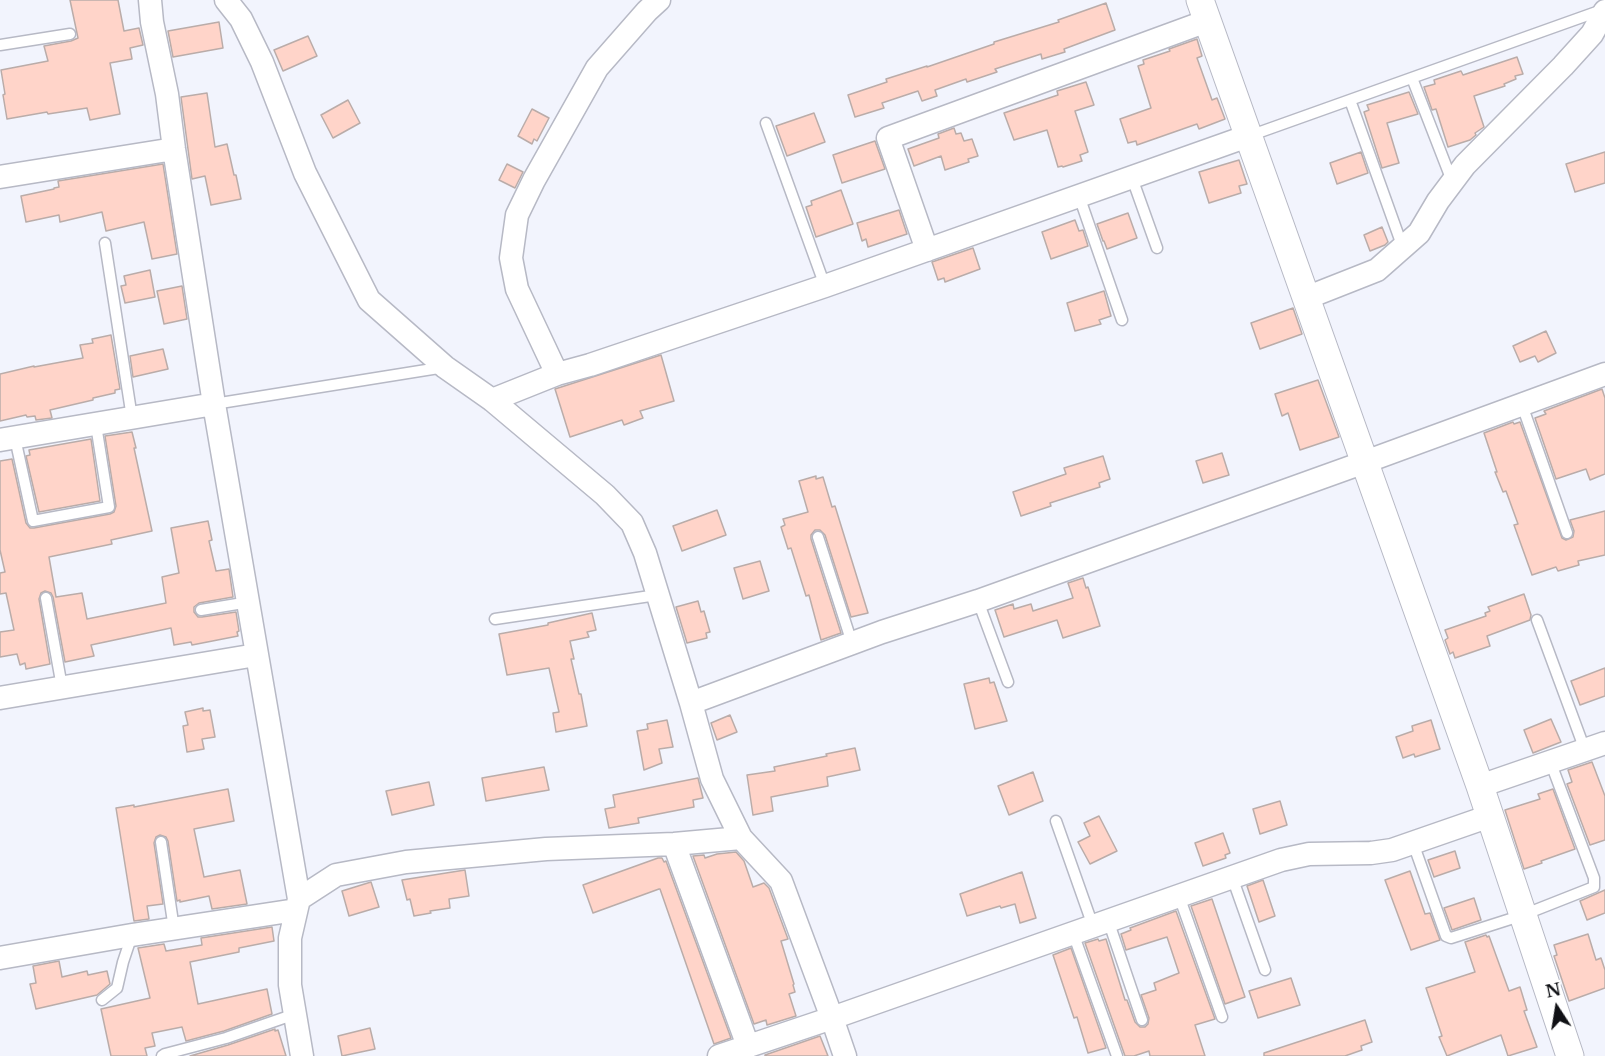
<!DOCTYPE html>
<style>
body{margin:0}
#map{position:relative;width:1605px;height:1056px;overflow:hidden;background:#f2f4fd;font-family:"Libre Baskerville",serif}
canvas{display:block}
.north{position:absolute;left:1527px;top:978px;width:60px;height:60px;-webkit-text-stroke:4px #fff;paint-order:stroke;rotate:348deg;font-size:16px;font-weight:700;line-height:24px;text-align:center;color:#101115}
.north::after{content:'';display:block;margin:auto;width:21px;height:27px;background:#101115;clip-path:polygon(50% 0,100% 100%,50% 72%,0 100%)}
</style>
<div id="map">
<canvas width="1605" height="1056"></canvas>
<div class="north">N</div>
</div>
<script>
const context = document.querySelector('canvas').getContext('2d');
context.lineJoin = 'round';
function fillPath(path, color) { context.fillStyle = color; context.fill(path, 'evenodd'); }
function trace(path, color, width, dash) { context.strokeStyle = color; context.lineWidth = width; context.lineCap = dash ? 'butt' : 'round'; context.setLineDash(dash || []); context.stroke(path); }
const building = new Path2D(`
 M 70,0 L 118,0 L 124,31 L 139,28 L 143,45 L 130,48 L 132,59 L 110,63 L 120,114 L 90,120 L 87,108 L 48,114 L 47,112 L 7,119 L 3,95 L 5,94 L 1,70 L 48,61 L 44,46 L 71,41 L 78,38 Z
 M 1106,3 L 1115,30 L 1064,49 L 1065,52 L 1042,59 L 1041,54 L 995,69 L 997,72 L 967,82 L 966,79 L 935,90 L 937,96 L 922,101 L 918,91 L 882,103 L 884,108 L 855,117 L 848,95 L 887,82 L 886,79 L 927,66 L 927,67 L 994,44 L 994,42 L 1059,22 L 1058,20 Z
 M 219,22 L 223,48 L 173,57 L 168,31 Z
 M 308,36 L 317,56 L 283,71 L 274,50 Z
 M 1197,39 L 1202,56 L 1197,58 L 1212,100 L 1217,98 L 1225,119 L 1199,129 L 1197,124 L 1137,145 L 1136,141 L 1128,143 L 1120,119 L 1151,108 L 1138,66 L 1144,64 L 1143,60 L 1170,51 L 1169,49 Z
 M 1517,57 L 1523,74 L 1515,76 L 1516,79 L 1504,84 L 1505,86 L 1474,96 L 1484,127 L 1475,133 L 1476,135 L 1470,140 L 1448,147 L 1436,109 L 1432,110 L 1424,87 L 1435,84 L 1434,80 L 1461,71 L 1463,75 Z
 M 1086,82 L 1094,105 L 1075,111 L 1088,152 L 1080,155 L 1082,161 L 1063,167 L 1062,166 L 1058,167 L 1047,130 L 1014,140 L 1004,113 L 1058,95 L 1057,91 Z
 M 1409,92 L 1418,114 L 1387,123 L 1399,163 L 1382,168 L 1364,112 L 1369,110 L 1367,105 Z
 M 207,93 L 215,147 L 227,144 L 234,175 L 236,175 L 241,199 L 211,205 L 205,176 L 192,179 L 181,97 Z
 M 348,100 L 360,123 L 333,138 L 321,115 Z
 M 532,109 L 549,118 L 537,141 L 534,139 L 532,144 L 518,136 Z
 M 814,113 L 825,142 L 787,156 L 776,126 Z
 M 954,128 L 956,134 L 961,133 L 964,141 L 972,139 L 978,156 L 968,159 L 969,162 L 945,170 L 941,156 L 914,166 L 908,149 L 939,138 L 938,134 Z
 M 875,141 L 885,169 L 842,183 L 833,155 Z
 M 1361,152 L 1368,173 L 1337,184 L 1330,163 Z
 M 1605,152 L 1605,183 L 1575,192 L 1566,164 Z
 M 1239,160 L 1247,184 L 1239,186 L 1241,193 L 1209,203 L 1199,172 Z
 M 163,164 L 177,254 L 152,259 L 144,222 L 106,231 L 102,212 L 60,222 L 59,215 L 26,222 L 21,196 L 54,189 L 54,188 L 59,187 L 58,181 Z
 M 507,164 L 523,172 L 515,188 L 499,180 Z
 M 841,190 L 853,224 L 816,237 L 806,207 L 812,205 L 811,201 Z
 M 899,210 L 907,234 L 868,247 L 866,239 L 862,241 L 857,223 Z
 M 1128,213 L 1137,238 L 1107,249 L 1104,241 L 1103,241 L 1097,224 Z
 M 1075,220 L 1079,231 L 1083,230 L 1088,246 L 1051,259 L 1042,232 Z
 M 1382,227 L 1388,242 L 1385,245 L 1370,251 L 1364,235 Z
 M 973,248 L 980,269 L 945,282 L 944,278 L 938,280 L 932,262 Z
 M 150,270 L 155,297 L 125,303 L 121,286 L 126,285 L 124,276 Z
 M 182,286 L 187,319 L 164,324 L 157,291 Z
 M 1104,291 L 1111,316 L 1099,320 L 1101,324 L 1075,331 L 1067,303 Z
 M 1293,308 L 1302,334 L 1260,349 L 1251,323 Z
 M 1546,331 L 1556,353 L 1538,362 L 1535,356 L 1520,362 L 1513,346 Z
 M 111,335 L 120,389 L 115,390 L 115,393 L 93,398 L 93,400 L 50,410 L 52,418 L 36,420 L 35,416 L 27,417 L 26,415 L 0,421 L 0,374 L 34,366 L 34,367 L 83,358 L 80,345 L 93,343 L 92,339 Z
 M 163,349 L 168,369 L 133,377 L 130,356 Z
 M 661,355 L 674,401 L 640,411 L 643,418 L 624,425 L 622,420 L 570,437 L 555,389 Z
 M 1318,380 L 1339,437 L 1300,450 L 1288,413 L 1282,416 L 1275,394 Z
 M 1602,389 L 1605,398 L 1605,474 L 1590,480 L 1586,469 L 1556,479 L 1535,418 L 1546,414 L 1544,411 Z
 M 1513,422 L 1514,424 L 1520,422 L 1562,538 L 1566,540 L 1573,537 L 1574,531 L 1570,520 L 1605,511 L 1605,555 L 1578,561 L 1579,565 L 1558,571 L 1556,567 L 1532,575 L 1514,525 L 1518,524 L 1506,491 L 1503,492 L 1495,472 L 1497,472 L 1484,433 Z
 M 132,432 L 136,448 L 134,448 L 152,531 L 111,540 L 112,544 L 49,557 L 56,597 L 82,593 L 87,619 L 166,603 L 162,577 L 179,573 L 171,528 L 208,521 L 212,540 L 209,541 L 216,571 L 229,569 L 233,597 L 199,603 L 194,607 L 194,612 L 198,617 L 202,617 L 236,612 L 239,631 L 237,632 L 238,636 L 192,645 L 191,642 L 174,645 L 171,628 L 91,645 L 94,656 L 65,662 L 53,597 L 51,593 L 45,591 L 41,593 L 39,599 L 50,664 L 26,669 L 25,663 L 20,665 L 17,654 L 0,657 L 0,632 L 14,630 L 6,593 L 0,594 L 0,573 L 5,572 L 0,550 L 0,461 L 12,459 L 26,523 L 30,528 L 34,528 L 110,514 L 114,512 L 116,506 L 105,436 Z
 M 91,439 L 100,501 L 39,512 L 26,456 L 30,455 L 29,450 Z
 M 1222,453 L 1229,475 L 1203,483 L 1196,461 Z
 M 1103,456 L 1110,479 L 1099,483 L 1100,487 L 1050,503 L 1051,506 L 1021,516 L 1013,492 L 1066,474 L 1064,468 Z
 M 816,476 L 816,479 L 823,477 L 832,507 L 835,506 L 868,613 L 851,617 L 825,535 L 820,530 L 815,530 L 811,535 L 811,539 L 841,633 L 821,640 L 809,595 L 806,596 L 791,548 L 788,549 L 781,527 L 785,525 L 783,519 L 808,512 L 799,481 Z
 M 717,510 L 726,535 L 682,551 L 673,526 Z
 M 760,561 L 769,591 L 743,599 L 734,568 Z
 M 1083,578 L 1086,588 L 1088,587 L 1100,626 L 1063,638 L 1057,620 L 1004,637 L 995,610 L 1013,604 L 1014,609 L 1031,604 L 1033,611 L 1073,598 L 1068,583 Z
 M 1524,594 L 1531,615 L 1530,620 L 1487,636 L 1490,646 L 1455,658 L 1453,652 L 1450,654 L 1445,640 L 1448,638 L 1445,630 L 1486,616 L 1485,613 L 1490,611 L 1488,607 Z
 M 698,601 L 701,612 L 704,611 L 710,632 L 706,633 L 707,638 L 687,643 L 676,607 Z
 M 592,613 L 596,630 L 587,632 L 589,637 L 570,641 L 574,659 L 571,659 L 579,694 L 581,694 L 587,726 L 556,732 L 553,713 L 559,712 L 549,668 L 507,675 L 499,634 L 548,625 L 548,623 Z
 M 1605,668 L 1605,696 L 1580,705 L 1571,681 Z
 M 989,678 L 990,683 L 994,682 L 1007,721 L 975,729 L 964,684 Z
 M 203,708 L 203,711 L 210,710 L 215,737 L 202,739 L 204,749 L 187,752 L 183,726 L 188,725 L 185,712 Z
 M 730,715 L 737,732 L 717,740 L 711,723 Z
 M 1551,719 L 1561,742 L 1533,753 L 1524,730 Z
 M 667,720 L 673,747 L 659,749 L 662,763 L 644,770 L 637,731 L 648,729 L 647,724 Z
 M 1431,720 L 1440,749 L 1415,757 L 1414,754 L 1403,758 L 1396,737 L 1413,731 L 1412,726 Z
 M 855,748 L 860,770 L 827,777 L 828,786 L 771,797 L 773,811 L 753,815 L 747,775 L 775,771 L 774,767 L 827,756 L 826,754 Z
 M 1592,762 L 1605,796 L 1605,840 L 1590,845 L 1567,784 L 1572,782 L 1568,770 Z
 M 544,767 L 549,790 L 486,801 L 482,778 Z
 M 1033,772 L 1043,801 L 1009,815 L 998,786 Z
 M 698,778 L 703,798 L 693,800 L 694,807 L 638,818 L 639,823 L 609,828 L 605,809 L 615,807 L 613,795 Z
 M 429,782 L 434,805 L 392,815 L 386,791 Z
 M 228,789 L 234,821 L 194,829 L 204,877 L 240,870 L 247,904 L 212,909 L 209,896 L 180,902 L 180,900 L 177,901 L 168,841 L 166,837 L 160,835 L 156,837 L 154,843 L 163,904 L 147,906 L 149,919 L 134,921 L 116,808 L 134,805 L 134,807 Z
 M 1553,789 L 1575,849 L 1541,861 L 1542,863 L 1524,869 L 1505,810 L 1540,799 L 1538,794 Z
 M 1280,801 L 1287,825 L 1260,834 L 1253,809 Z
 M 1099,816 L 1117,851 L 1090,864 L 1078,842 L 1090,836 L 1084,823 Z
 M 1223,833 L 1230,853 L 1225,855 L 1226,858 L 1203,866 L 1195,843 Z
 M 1455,851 L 1460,868 L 1434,877 L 1428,860 Z
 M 736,852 L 744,861 L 753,887 L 764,883 L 769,888 L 788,939 L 781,941 L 794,984 L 793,985 L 795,992 L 789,994 L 796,1016 L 767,1025 L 766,1020 L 754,1024 L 693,856 L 704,855 L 705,858 L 717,854 Z
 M 658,858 L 662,858 L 664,862 L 666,861 L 731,1038 L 714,1044 L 660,889 L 659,889 L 593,913 L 583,885 Z
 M 465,870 L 469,896 L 449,899 L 450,908 L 430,911 L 431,913 L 414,916 L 410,899 L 407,900 L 402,880 Z
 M 1410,871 L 1425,914 L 1430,913 L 1440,940 L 1411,950 L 1385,880 Z
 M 1022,872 L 1036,918 L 1020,923 L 1015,904 L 1001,908 L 1000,906 L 967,916 L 960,894 Z
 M 1263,880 L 1275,916 L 1259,922 L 1247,886 Z
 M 371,882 L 379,907 L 349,916 L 342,891 Z
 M 1605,890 L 1605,913 L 1587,920 L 1580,901 Z
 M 1474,898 L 1481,920 L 1452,930 L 1444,908 Z
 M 1212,899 L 1245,997 L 1225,1004 L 1191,906 Z
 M 1176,911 L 1215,1019 L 1195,1025 L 1205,1056 L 1150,1056 L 1149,1051 L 1134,1056 L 1125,1056 L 1085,943 L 1098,939 L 1099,941 L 1106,939 L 1125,1000 L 1127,1000 L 1135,1022 L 1140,1027 L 1145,1027 L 1148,1024 L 1149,1018 L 1141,995 L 1156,990 L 1154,983 L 1179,973 L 1167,937 L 1126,950 L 1121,934 L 1131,930 L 1130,928 Z
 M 272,927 L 274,941 L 239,948 L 239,952 L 190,962 L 198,1004 L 267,989 L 272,1014 L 224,1031 L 186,1041 L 182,1027 L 152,1033 L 155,1046 L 145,1048 L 147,1056 L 111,1056 L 101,1009 L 150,998 L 138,948 L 164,944 L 166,951 L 202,945 L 201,938 Z
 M 1588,934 L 1596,960 L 1601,958 L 1605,970 L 1605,988 L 1569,1001 L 1554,956 L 1557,955 L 1554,945 Z
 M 1486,935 L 1487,937 L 1489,936 L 1509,991 L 1520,987 L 1527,1010 L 1524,1011 L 1537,1047 L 1508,1056 L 1501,1035 L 1447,1056 L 1439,1037 L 1442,1036 L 1426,988 L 1475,972 L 1465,942 Z
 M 1071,948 L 1106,1048 L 1088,1053 L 1077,1017 L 1074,1018 L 1053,955 Z
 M 59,961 L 62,977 L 87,971 L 88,975 L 107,971 L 110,984 L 97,995 L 36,1009 L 30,984 L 36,983 L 33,966 Z
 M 1291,978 L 1300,1005 L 1258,1018 L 1249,991 Z
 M 1365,1020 L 1372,1042 L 1361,1046 L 1362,1050 L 1345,1056 L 1264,1056 L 1264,1053 Z
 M 370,1028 L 375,1049 L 342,1056 L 338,1036 Z
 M 275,1029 L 275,1031 L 278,1030 L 286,1056 L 190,1056 L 228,1045 Z
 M 820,1036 L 828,1056 L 765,1056 L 765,1055 Z`);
fillPath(building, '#ffd4c9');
trace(building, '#baaca9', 1.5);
const service = new Path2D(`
 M 0,45 L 70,34
 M 1412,78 L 1452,181
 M 1350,100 L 1403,248
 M 766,123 L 825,286
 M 1249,136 L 1602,10
 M 1132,178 L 1157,248
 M 1079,196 L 1122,320
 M 105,243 L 132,418
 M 214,404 L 445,367
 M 1522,405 L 1567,533
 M 15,438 L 33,521 L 109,507 L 96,425
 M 818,537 L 852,643
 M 46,598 L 62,687
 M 978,601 L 1008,682
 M 201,610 L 249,602
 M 495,619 L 657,595
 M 1537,620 L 1585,750
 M 1056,821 L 1093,926
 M 161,842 L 174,929
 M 1413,843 L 1446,936 L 1451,938 L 1523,915 L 1594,887 L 1594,878 L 1550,761
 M 1232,877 L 1265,970
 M 1179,896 L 1222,1017
 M 1108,920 L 1142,1020
 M 1073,933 L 1117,1056
 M 102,1000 L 117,988 L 123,962 L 132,935
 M 162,1056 L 165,1054 L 226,1038 L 295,1014`);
const minor = new Path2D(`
 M 150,0 L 152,22 L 167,94 L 174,149 L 214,404 L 299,899 L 290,938 L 290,985 L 302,1056
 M 226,0 L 241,19 L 262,62 L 305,173 L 369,300 L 445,367 L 492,400 L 605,495 L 632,523 L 645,553 L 691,703 L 712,779 L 741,838 L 781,881 L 832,1018 L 845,1056
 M 0,177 L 174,149
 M 927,250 L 888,138 L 1207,21
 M 1306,298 L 1377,270 L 1419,233 L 1438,201 L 1465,165 L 1563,66 L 1592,34 L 1605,11
 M 557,374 L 517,289 L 511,258 L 517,215 L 534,180 L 597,68 L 647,11 L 659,0
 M 492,400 L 557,374 L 590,365 L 825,286 L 1248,136
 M 0,440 L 214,404
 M 0,698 L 256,655
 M 691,703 L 882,632 L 978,601 L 1365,462 L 1605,374
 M 1480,786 L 1605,743
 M 674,844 L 748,1046
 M 299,899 L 336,875 L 406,862 L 546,849 L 674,844 L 741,838
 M 0,958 L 132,935 L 296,910
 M 719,1056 L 832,1018 L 1281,860 L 1309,854 L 1371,853 L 1392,850 L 1490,816`);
const tertiary = new Path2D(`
 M 1200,0 L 1480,786 L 1570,1056`);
trace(service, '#b7b9c5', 13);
trace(minor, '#b7b9c5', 25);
trace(tertiary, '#b7b9c5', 29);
trace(service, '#fff', 10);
trace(minor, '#fff', 22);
trace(tertiary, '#fff', 27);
</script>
